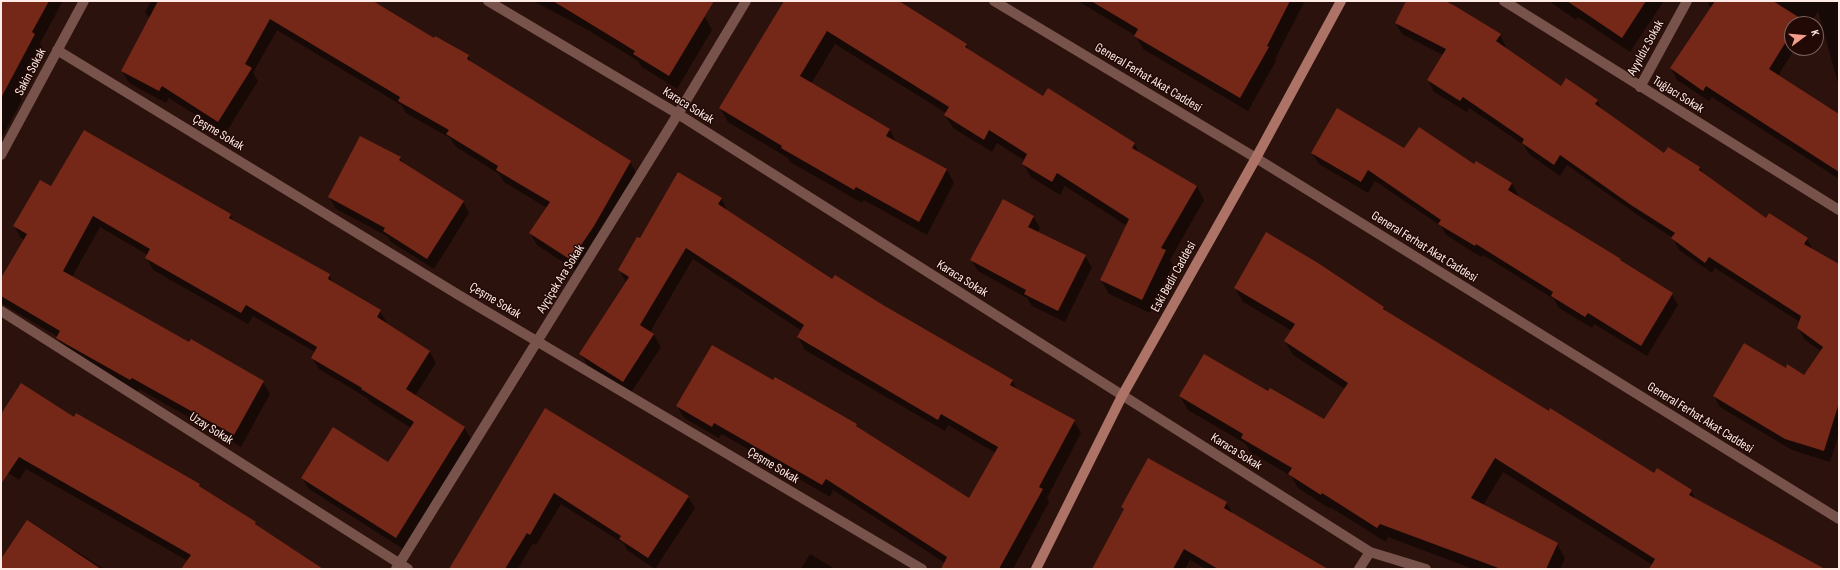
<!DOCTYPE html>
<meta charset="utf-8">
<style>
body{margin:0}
#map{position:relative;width:1840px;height:570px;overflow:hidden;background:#2c120d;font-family:"Sofia Sans Condensed",sans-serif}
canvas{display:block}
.frame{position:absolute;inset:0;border:2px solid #ffece7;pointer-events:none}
.north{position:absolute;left:1784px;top:16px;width:40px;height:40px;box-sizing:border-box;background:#220905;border:1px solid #7a645f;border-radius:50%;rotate:74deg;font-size:11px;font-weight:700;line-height:16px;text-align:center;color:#ffece7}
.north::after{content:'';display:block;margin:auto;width:14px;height:18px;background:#f49e8a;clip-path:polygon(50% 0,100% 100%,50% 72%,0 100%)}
</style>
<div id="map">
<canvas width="1840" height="570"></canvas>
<div class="frame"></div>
<div class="north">K</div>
</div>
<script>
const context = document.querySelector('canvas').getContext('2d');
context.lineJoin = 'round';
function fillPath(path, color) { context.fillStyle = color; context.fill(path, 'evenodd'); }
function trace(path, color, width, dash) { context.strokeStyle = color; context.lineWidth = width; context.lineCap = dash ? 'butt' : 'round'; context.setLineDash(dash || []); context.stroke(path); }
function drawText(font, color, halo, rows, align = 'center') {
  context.font = font + ' "Sofia Sans Condensed",sans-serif'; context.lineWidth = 3; context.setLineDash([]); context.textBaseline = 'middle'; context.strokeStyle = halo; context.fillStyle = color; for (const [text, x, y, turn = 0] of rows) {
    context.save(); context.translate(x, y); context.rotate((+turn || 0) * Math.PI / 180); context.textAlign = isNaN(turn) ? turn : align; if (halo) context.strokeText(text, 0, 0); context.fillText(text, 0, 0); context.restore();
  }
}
fillPath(new Path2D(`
 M 1,1 L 63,1 L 40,43 L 42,47 L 18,93 L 22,100 L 2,137 Z
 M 151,1 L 370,1 L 434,39 L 468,56 L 472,63 L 630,162 L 637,174 L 578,272 L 537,245 L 530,233 L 547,208 L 504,182 L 499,174 L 455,146 L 450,138 L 406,113 L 401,105 L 277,30 L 253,73 L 258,81 L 225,134 L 169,98 L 166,103 L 129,83 L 122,71 L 150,19 L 145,12 Z
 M 533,1 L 675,1 L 705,17 L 712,30 L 677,89 L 642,67 L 638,61 L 588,30 Z
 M 785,1 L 895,1 L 966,45 L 970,52 L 1043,97 L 1134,143 L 1140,154 L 1197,186 L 1204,200 L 1170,260 L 1173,265 L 1150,313 L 1109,294 L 1101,280 L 1127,226 L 1065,186 L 1060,195 L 1031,177 L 1023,164 L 1025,161 L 997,143 L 992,152 L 953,128 L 945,115 L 946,113 L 835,44 L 811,84 L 889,129 L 897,143 L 947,170 L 954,183 L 927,235 L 864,200 L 862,203 L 790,162 L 788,158 L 728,122 L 720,108 Z
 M 1078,1 L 1305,1 L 1275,59 L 1276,61 L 1248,111 L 1143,49 L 1136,36 Z
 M 1407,1 L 1442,1 L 1500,35 L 1506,47 L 1505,49 L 1561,87 L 1597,101 L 1603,111 L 1665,154 L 1668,148 L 1700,168 L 1704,175 L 1766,220 L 1807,239 L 1813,250 L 1839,265 L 1839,433 L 1830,462 L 1792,450 L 1720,407 L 1714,396 L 1787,369 L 1805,376 L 1821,351 L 1805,340 L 1798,328 L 1800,322 L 1715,268 L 1712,273 L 1679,250 L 1673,238 L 1639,216 L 1567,165 L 1560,176 L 1529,154 L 1524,145 L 1469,108 L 1467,112 L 1434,92 L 1428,80 L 1443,55 L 1402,34 L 1396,23 Z
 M 1549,1 L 1664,1 L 1630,52 L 1578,17 L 1576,20 Z
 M 1710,1 L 1839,1 L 1839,87 L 1818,11 L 1810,24 L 1792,24 L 1792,48 L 1795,48 L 1778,76 L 1839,115 L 1839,179 L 1712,97 L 1709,101 L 1677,80 L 1671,68 L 1711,8 L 1708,4 Z
 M 1405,150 L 1474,166 L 1512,183 L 1518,195 L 1517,197 L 1620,259 L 1622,263 L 1672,294 L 1678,305 L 1647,356 L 1594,324 L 1592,328 L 1559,308 L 1554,299 L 1483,255 L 1481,257 L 1446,235 L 1441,226 L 1375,181 L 1368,193 L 1319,164 L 1312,153 Z
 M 400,158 L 404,164 L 463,201 L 469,213 L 434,269 L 391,242 L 387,236 L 336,209 L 329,197 Z
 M 52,187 L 230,215 L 234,221 L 329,275 L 334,284 L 380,311 L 387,323 L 386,324 L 430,352 L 436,363 L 415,396 L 464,427 L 471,439 L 403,549 L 309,489 L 302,478 L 389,464 L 411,428 L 369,401 L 367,398 L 319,369 L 312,358 L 315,352 L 253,316 L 248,324 L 153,270 L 147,258 L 148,255 L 100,227 L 72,277 L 190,343 L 263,382 L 270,394 L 241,447 L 139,389 L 137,392 L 64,350 L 58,338 L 58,337 L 1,303 L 1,280 L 24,240 L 21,238 L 14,226 Z
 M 721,198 L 728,212 L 832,280 L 883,306 L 1012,380 L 1018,391 L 1074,421 L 1081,433 L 1047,498 L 1049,502 L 1013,569 L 942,569 L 945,563 L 833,490 L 830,497 L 722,434 L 719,438 L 684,418 L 677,406 L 773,381 L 856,425 L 859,429 L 970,500 L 996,453 L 948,425 L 945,431 L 805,350 L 798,337 L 802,331 L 693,259 L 650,332 L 654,335 L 661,347 L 630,394 L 588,366 L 581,354 L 626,282 L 619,270 L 640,239 Z
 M 1033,216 L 1040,228 L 1037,232 L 1085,256 L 1092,267 L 1065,322 L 1032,306 L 1027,298 L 978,271 L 971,260 Z
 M 1317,264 L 1384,308 L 1386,312 L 1549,412 L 1654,474 L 1691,491 L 1699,505 L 1659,569 L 1503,472 L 1483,506 L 1557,544 L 1565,558 L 1560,569 L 1473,569 L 1388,537 L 1386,542 L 1330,507 L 1329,508 L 1298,488 L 1291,476 L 1250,452 L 1246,444 L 1188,410 L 1180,396 L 1268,393 L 1325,421 L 1345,389 L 1293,355 L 1285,341 L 1292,331 L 1243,302 L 1235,288 Z
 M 545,409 L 688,497 L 695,508 L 655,569 L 627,550 L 624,544 L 561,504 L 536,545 L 533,543 L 518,569 L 450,569 Z
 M 1,416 L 74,419 L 199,484 L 202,489 L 255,523 L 258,527 L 313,569 L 184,569 L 188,561 L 26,469 L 19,480 L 1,468 Z
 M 1226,503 L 1233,514 L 1289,548 L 1290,546 L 1320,564 L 1323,569 L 1206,569 L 1190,560 L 1185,569 L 1095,569 L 1124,511 L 1122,507 Z
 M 73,549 L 104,569 L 1,569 L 1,560 L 71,551 Z
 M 810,554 L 835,569 L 801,569 Z`), '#0007');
fillPath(new Path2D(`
 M 1,1 L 49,1 L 32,32 L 35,34 L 1,98 Z
 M 158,1 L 373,1 L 434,38 L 435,36 L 469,55 L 467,59 L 631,161 L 594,226 L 571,260 L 529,233 L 550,202 L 496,170 L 498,166 L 446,134 L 449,130 L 398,101 L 400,97 L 270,19 L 245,64 L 252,68 L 218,122 L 162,86 L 159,91 L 121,71 Z
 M 553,1 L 714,1 L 669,76 L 633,54 L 635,51 Z
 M 784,1 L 899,1 L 967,44 L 965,47 L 1043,96 L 1048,88 L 1135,143 L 1132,148 L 1197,186 L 1161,248 L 1166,250 L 1142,300 L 1100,280 L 1129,219 L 1057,173 L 1052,182 L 1022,164 L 1027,154 L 989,130 L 984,140 L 944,115 L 949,107 L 827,31 L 800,76 L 890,129 L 886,136 L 947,169 L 919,222 L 856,187 L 854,190 L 781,148 L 782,146 L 719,108 Z
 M 1091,1 L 1290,1 L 1267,46 L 1269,47 L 1240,98 L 1134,36 L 1138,29 Z
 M 1406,1 L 1445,1 L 1455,6 L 1501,34 L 1496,41 L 1561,86 L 1566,78 L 1598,100 L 1595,104 L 1664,153 L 1668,147 L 1700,167 L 1699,170 L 1766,218 L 1769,213 L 1808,238 L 1804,244 L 1839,264 L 1839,403 L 1824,451 L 1785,439 L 1713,396 L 1744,343 L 1786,368 L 1787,364 L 1804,375 L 1823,347 L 1797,328 L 1801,316 L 1709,257 L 1705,263 L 1671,238 L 1675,233 L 1631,205 L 1560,155 L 1554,165 L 1522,143 L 1524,139 L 1463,97 L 1460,101 L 1427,80 L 1446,49 L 1395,23 Z
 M 1567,1 L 1646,1 L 1622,38 Z
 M 1715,1 L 1773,1 L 1800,18 L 1797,24 L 1792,24 L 1792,32 L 1769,69 L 1839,114 L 1839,172 L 1706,86 L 1703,91 L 1670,68 Z
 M 1337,108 L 1404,148 L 1419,127 L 1474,164 L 1476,161 L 1512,183 L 1508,190 L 1621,259 L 1620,260 L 1673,293 L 1641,346 L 1588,313 L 1585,317 L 1551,296 L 1553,292 L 1476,244 L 1475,246 L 1438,224 L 1441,220 L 1368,170 L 1361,182 L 1311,153 Z
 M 84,130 L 231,214 L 229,218 L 330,274 L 328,279 L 381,310 L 377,317 L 430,351 L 406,389 L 465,427 L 396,538 L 301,478 L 333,427 L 388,462 L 414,422 L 361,389 L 362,388 L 311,358 L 317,347 L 246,305 L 241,313 L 145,258 L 150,249 L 93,216 L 63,271 L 189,342 L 191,339 L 264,381 L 234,435 L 132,378 L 130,380 L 66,344 L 56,338 L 60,331 L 1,296 L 1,278 L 27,234 L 13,226 L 40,180 L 51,186 Z
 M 360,136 L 401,157 L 399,160 L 464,201 L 427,259 L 383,231 L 385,228 L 328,197 Z
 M 678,172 L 722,198 L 718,204 L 832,279 L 835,275 L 883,305 L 1013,380 L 1010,385 L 1075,420 L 1039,487 L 1043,489 L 999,569 L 941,569 L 947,557 L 826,479 L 822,485 L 714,423 L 712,427 L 676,406 L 712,345 L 773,380 L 775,377 L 857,424 L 856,426 L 969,498 L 998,447 L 941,414 L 938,420 L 797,337 L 804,325 L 686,248 L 640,325 L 654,334 L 623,382 L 579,354 L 629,277 L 618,270 L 637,237 L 640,238 Z
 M 1003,199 L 1034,216 L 1028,227 L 1086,255 L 1058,311 L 1024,294 L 1026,290 L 970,260 Z
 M 1266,232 L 1318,263 L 1384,307 L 1383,309 L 1549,411 L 1550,408 L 1654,473 L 1657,468 L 1692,490 L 1689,495 L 1825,569 L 1649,569 L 1655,559 L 1495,458 L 1471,498 L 1558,543 L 1546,569 L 1501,569 L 1380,524 L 1377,528 L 1322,493 L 1321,495 L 1288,474 L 1292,468 L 1241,438 L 1243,434 L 1179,396 L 1204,354 L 1268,391 L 1270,388 L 1324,419 L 1348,383 L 1284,341 L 1295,324 L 1234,288 Z
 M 21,383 L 74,417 L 76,413 L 200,484 L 199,486 L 256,522 L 255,524 L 323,569 L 181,569 L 191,555 L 19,457 L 1,484 L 1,414 Z
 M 545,408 L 689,496 L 648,558 L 619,539 L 621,536 L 554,493 L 530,535 L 527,533 L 505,569 L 449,569 Z
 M 1148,458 L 1227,502 L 1224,508 L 1328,569 L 1218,569 L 1184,549 L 1173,569 L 1092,569 L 1124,509 L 1121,507 Z
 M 27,520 L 101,569 L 1,569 L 1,559 Z`), '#752718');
trace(new Path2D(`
 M 488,1 L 678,114 L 1370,552 L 1426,569
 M 1504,1 L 1839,210
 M 57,50 L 457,294 L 922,569
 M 1640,87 L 1687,1
 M 1,155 L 84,1
 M 1,311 L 408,569
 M 396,569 L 678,114 L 746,1
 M 1359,569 L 1370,552`), '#77534b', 10);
trace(new Path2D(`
 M 994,1 L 1256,158 L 1839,519`), '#77534b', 10);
trace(new Path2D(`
 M 1036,569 L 1122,396 L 1256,158 L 1341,1`), '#ad7366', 10);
drawText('13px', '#ffece7', '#220905', [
 ["Ayyıldız Sokak",1646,48,-61],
 ["Sakin Sokak",31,72,-62],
 ["General Ferhat Akat Caddesi",1148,78,31],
 ["Tuğlacı Sokak",1678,95,32],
 ["Karaca Sokak",688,106,32],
 ["Çeşme Sokak",218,133,31],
 ["General Ferhat Akat Caddesi",1424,247,32],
 ["Eski Bedir Caddesi",1174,277,-61],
 ["Ayçiçek Ara Sokak",561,279,-58],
 ["Karaca Sokak",962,279,32],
 ["Çeşme Sokak",495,301,31],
 ["General Ferhat Akat Caddesi",1700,418,32],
 ["Uzay Sokak",211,429,32],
 ["Karaca Sokak",1236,452,32],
 ["Çeşme Sokak",773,466,31]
]);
</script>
